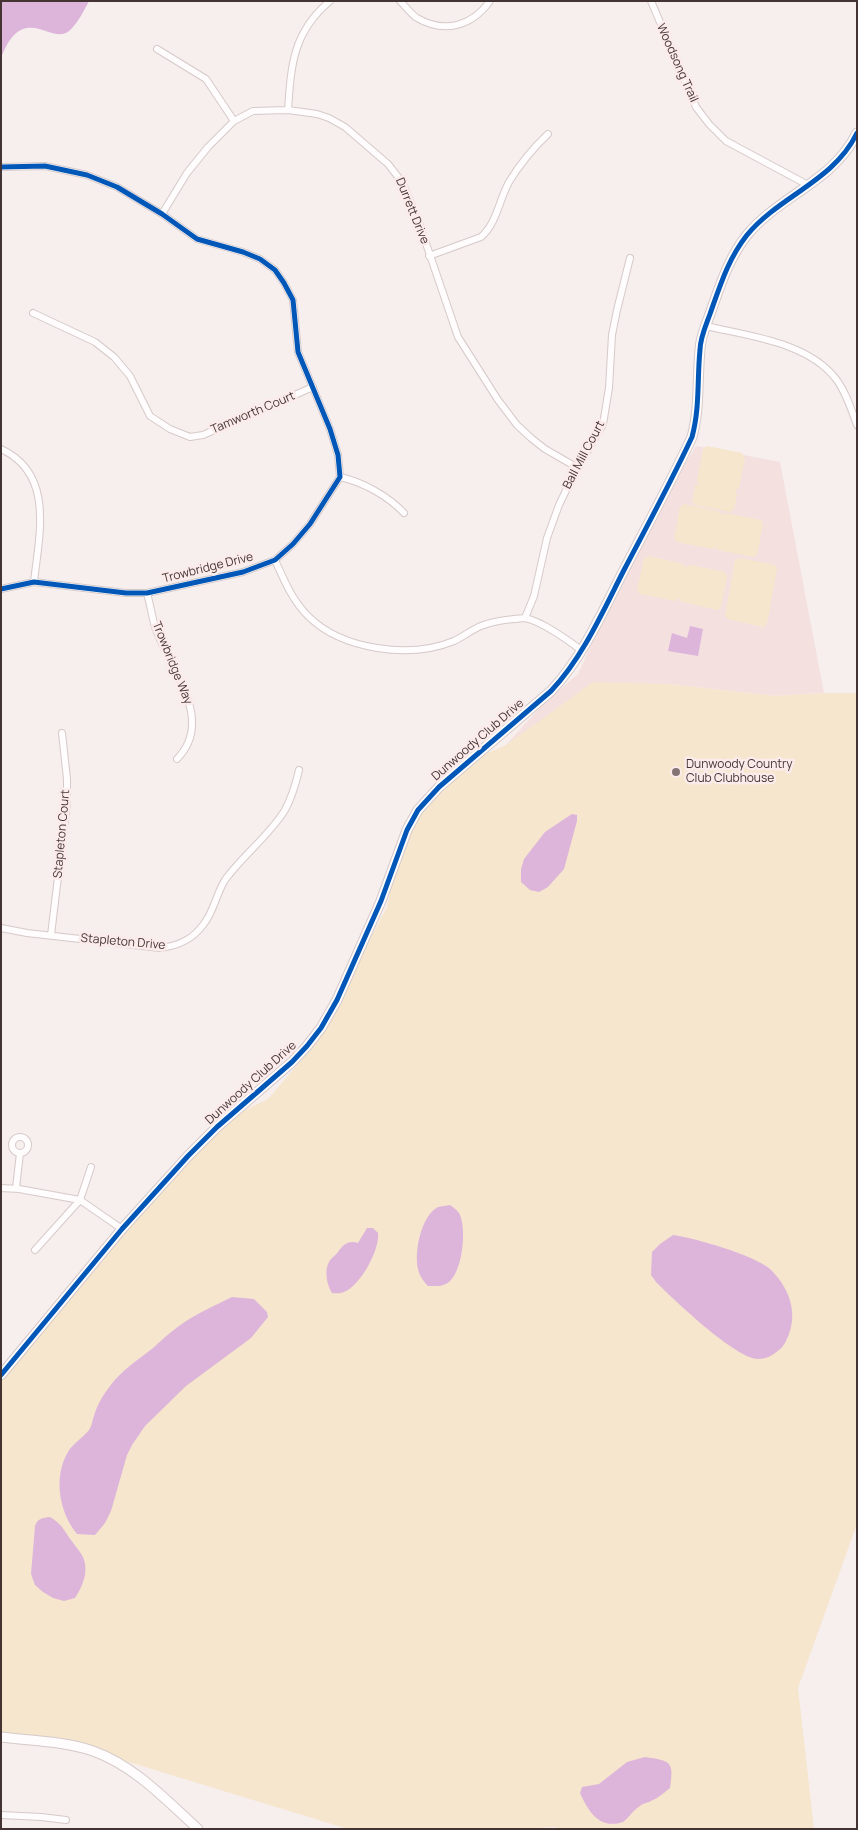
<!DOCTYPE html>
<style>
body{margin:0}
#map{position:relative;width:858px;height:1830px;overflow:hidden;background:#f7eeee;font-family:Manrope,sans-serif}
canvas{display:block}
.frame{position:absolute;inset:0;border:2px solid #433433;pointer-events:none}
</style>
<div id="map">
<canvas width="858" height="1830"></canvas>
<div class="frame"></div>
</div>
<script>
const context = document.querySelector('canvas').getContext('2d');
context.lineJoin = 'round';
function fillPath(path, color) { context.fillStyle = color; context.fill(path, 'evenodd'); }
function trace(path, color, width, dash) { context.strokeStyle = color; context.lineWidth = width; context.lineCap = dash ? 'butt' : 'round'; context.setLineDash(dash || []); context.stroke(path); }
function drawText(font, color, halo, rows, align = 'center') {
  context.font = font + ' Manrope,sans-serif'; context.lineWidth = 5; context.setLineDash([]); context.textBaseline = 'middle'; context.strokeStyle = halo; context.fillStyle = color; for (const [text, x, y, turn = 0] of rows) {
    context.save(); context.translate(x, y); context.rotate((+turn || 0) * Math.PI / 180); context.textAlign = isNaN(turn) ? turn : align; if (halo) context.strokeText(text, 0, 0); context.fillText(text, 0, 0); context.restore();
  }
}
fillPath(new Path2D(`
 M 696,446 L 780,462 L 824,693 L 775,696 L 667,684 L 506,745 L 543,704 L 578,674 L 642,535 Z`), '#f4e1df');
fillPath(new Path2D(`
 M 707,446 L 742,453 L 745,458 L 739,488 L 735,491 L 737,495 L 734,509 L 730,512 L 695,505 L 692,501 L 695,486 L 699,484 L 697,480 L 703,449 Z
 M 685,504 L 720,512 L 722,515 L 726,513 L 761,520 L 763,524 L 757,555 L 753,557 L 718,550 L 715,547 L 712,549 L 677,542 L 674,538 L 680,507 Z
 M 648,556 L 683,564 L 685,568 L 690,565 L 725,572 L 727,577 L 721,607 L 717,610 L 682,602 L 679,598 L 675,601 L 640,594 L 637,590 L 644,559 Z
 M 740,558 L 775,565 L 777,569 L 767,624 L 763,627 L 728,619 L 725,616 L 735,560 Z
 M 593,682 L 667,684 L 775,696 L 824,693 L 857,693 L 857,1524 L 798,1688 L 814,1829 L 563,1829 L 554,1827 L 523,1829 L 348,1829 L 96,1752 L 1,1741 L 1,1376 L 92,1273 L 111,1240 L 158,1196 L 219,1123 L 268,1099 L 311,1049 L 387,907 L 404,822 L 463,764 L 506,745 Z`), '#f6e6cd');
fillPath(new Path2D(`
 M 1,1 L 89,1 C 85,9 76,26 69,31 C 51,46 23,0 1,58 Z
 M 690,626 L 703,629 L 698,656 L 668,651 L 672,633 L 687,638 Z
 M 572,814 L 577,815 L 577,821 L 564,869 L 548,887 L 539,892 L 530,890 L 521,882 L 521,869 L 524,859 L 545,832 Z
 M 450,1205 C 453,1207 457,1210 459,1213 C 467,1227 463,1269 450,1281 C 444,1287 436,1286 428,1286 C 424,1282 419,1275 418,1269 C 414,1252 421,1216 438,1207 C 441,1206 447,1206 450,1205 Z
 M 367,1228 L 373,1228 L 378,1233 C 380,1250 360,1286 344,1292 C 340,1294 335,1293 332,1293 C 327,1286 324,1270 329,1262 C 331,1258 335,1256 338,1252 C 343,1245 348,1240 358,1243 Z
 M 673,1235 C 695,1238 754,1255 770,1269 C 788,1286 798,1311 789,1334 C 786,1341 785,1345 779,1350 C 773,1355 767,1359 758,1359 C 736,1359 673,1299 656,1282 L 651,1275 L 652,1252 L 660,1244 Z
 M 232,1297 L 254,1299 L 267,1312 L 268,1317 L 251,1338 L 186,1386 L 145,1426 L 132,1445 L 127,1455 L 111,1511 L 105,1523 L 95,1535 L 77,1534 C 59,1512 53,1477 68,1452 C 73,1443 83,1438 89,1430 C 92,1426 92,1421 94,1416 C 97,1405 103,1395 110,1386 C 122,1370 138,1360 153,1348 C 161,1341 169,1333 179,1326 C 195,1314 214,1306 232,1297 Z
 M 50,1517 C 63,1525 63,1529 71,1540 C 75,1546 80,1551 83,1557 C 89,1571 83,1586 75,1598 L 64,1601 L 53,1598 L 43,1592 L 35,1585 L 31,1574 L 35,1526 C 38,1518 42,1518 50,1517 Z
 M 645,1757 C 671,1761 674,1761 670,1788 C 664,1793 658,1798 651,1801 C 647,1803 643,1803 640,1806 C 633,1810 629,1818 623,1822 C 598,1830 588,1810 580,1793 L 582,1787 L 599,1784 L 627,1762 Z`), '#ddb5db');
const street = new Path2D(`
 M 400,1 C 406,7 411,14 417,18 C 445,34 472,26 490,1
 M 651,1 L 696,107 L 709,124 L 726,141 L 808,185
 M 157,49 L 206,79 L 234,121
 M 288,110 C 291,65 293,32 330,1
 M 1,167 L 45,166 L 87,175 L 117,187 L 162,214 L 197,239 L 243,252 L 260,259 L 275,270 L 284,283 L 293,300 L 298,352 L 330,429 L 338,455 L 340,477 L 310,524 L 293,544 L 275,560 L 243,572 L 147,593 L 126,593 L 34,582 L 1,589
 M 162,214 L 187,173 L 208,147 L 234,121 L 253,111 L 288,110 L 317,114 L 329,118 L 345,127 L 388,164 L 402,182 L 418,220 L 458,337 L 498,400 L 517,425 L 531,438 L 545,449 L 578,468
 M 429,256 L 481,237 C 497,223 499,200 509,182 C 520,164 532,149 548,134
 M 33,313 L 95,342 L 114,357 L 130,376 L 150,416 L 170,429 L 190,437 L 203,435 L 313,387
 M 706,326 C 748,336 808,342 836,379 C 846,392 851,409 857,425
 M 1,449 C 55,474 39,535 34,582
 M 340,477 C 363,482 388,496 404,513
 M 275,560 C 284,580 292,600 308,616 C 342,650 410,659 454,641 C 463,637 471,630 481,626 C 491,622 503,620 514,619 C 517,619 522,618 525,618 C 541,621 568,640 581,650
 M 147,593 C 150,604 152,616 155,627 C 169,669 216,719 177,759
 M 525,618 L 534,596 L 547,538 L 559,505 L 571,480 L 603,424 L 609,388 L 612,335 L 617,310 L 630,258
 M 1,928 L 27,933 L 160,948 C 178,946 192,940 203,925 C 214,912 216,894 225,880 C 243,855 269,836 285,810 C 292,797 296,783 299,770
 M 51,935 L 67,802 L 67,779 L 62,733
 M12 1145a8 8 0 1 1 16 0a8 8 0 1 1-16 0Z
 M 1,1188 L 19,1189 L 80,1200 L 122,1229
 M 16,1188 L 20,1153
 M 35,1250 L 80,1200 L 91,1167
 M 1,1815 L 41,1817 L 66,1820`);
const secondary = new Path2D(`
 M 1,1375 L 122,1229 L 188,1156 L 217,1127 L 292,1062 L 307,1046 L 321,1028 L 337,1000 L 381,901 L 407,830 L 418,810 L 439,787 L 551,691 C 583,657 603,611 624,570 C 647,526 671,482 692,437 C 700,408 697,379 700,350 C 700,338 706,325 710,314 C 720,286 728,259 747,235 C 779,196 834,181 857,133
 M 1,1737 C 31,1741 64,1741 93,1751 C 135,1766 166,1800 198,1829`);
trace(street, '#d6cac9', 8);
trace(secondary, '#d6cac9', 11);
trace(street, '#fefcfc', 6);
trace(secondary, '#fefcfc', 9);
trace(new Path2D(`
 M 1,167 L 45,166 L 87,175 L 117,187 L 162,214 L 197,239 L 243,252 L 260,259 L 275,270 L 284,283 L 293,300 L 298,352 L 330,429 L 338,455 L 340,477 L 310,524 L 293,544 L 275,560 L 243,572 L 147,593 L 126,593 L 34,582 L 1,589
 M 1,1375 L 122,1229 L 188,1156 L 217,1127 L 292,1062 L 307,1046 L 321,1028 L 337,1000 L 381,901 L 407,830 L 418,810 L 439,787 L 551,691 C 583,657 603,611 624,570 C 647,526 671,482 692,437 C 700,408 697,379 700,350 C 700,338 706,325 710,314 C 720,286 728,259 747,235 C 779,196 834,181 857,133`), '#0057b8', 5);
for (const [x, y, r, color] of [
 [676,772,5,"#827574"]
]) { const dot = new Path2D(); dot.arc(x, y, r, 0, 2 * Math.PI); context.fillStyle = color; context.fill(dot); trace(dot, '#fbebea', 2); }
drawText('12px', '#433433', '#fbebea', [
 ["Woodsong Trail",677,63,66],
 ["Durrett Drive",412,211,68],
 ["Tamworth Court",253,413,-23],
 ["Ball Mill Court",584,455,-62],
 ["Trowbridge Drive",208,568,-14],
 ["Trowbridge Way",172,663,68],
 ["Dunwoody Club Drive",478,740,-41],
 ["Stapleton Court",62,834,-85],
 ["Stapleton Drive",123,942,5],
 ["Dunwoody Club Drive",251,1083,-42]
]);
drawText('12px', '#433433', '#fbebea', [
 ["Dunwoody Country",686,765],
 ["Club Clubhouse",686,779]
], 'left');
</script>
